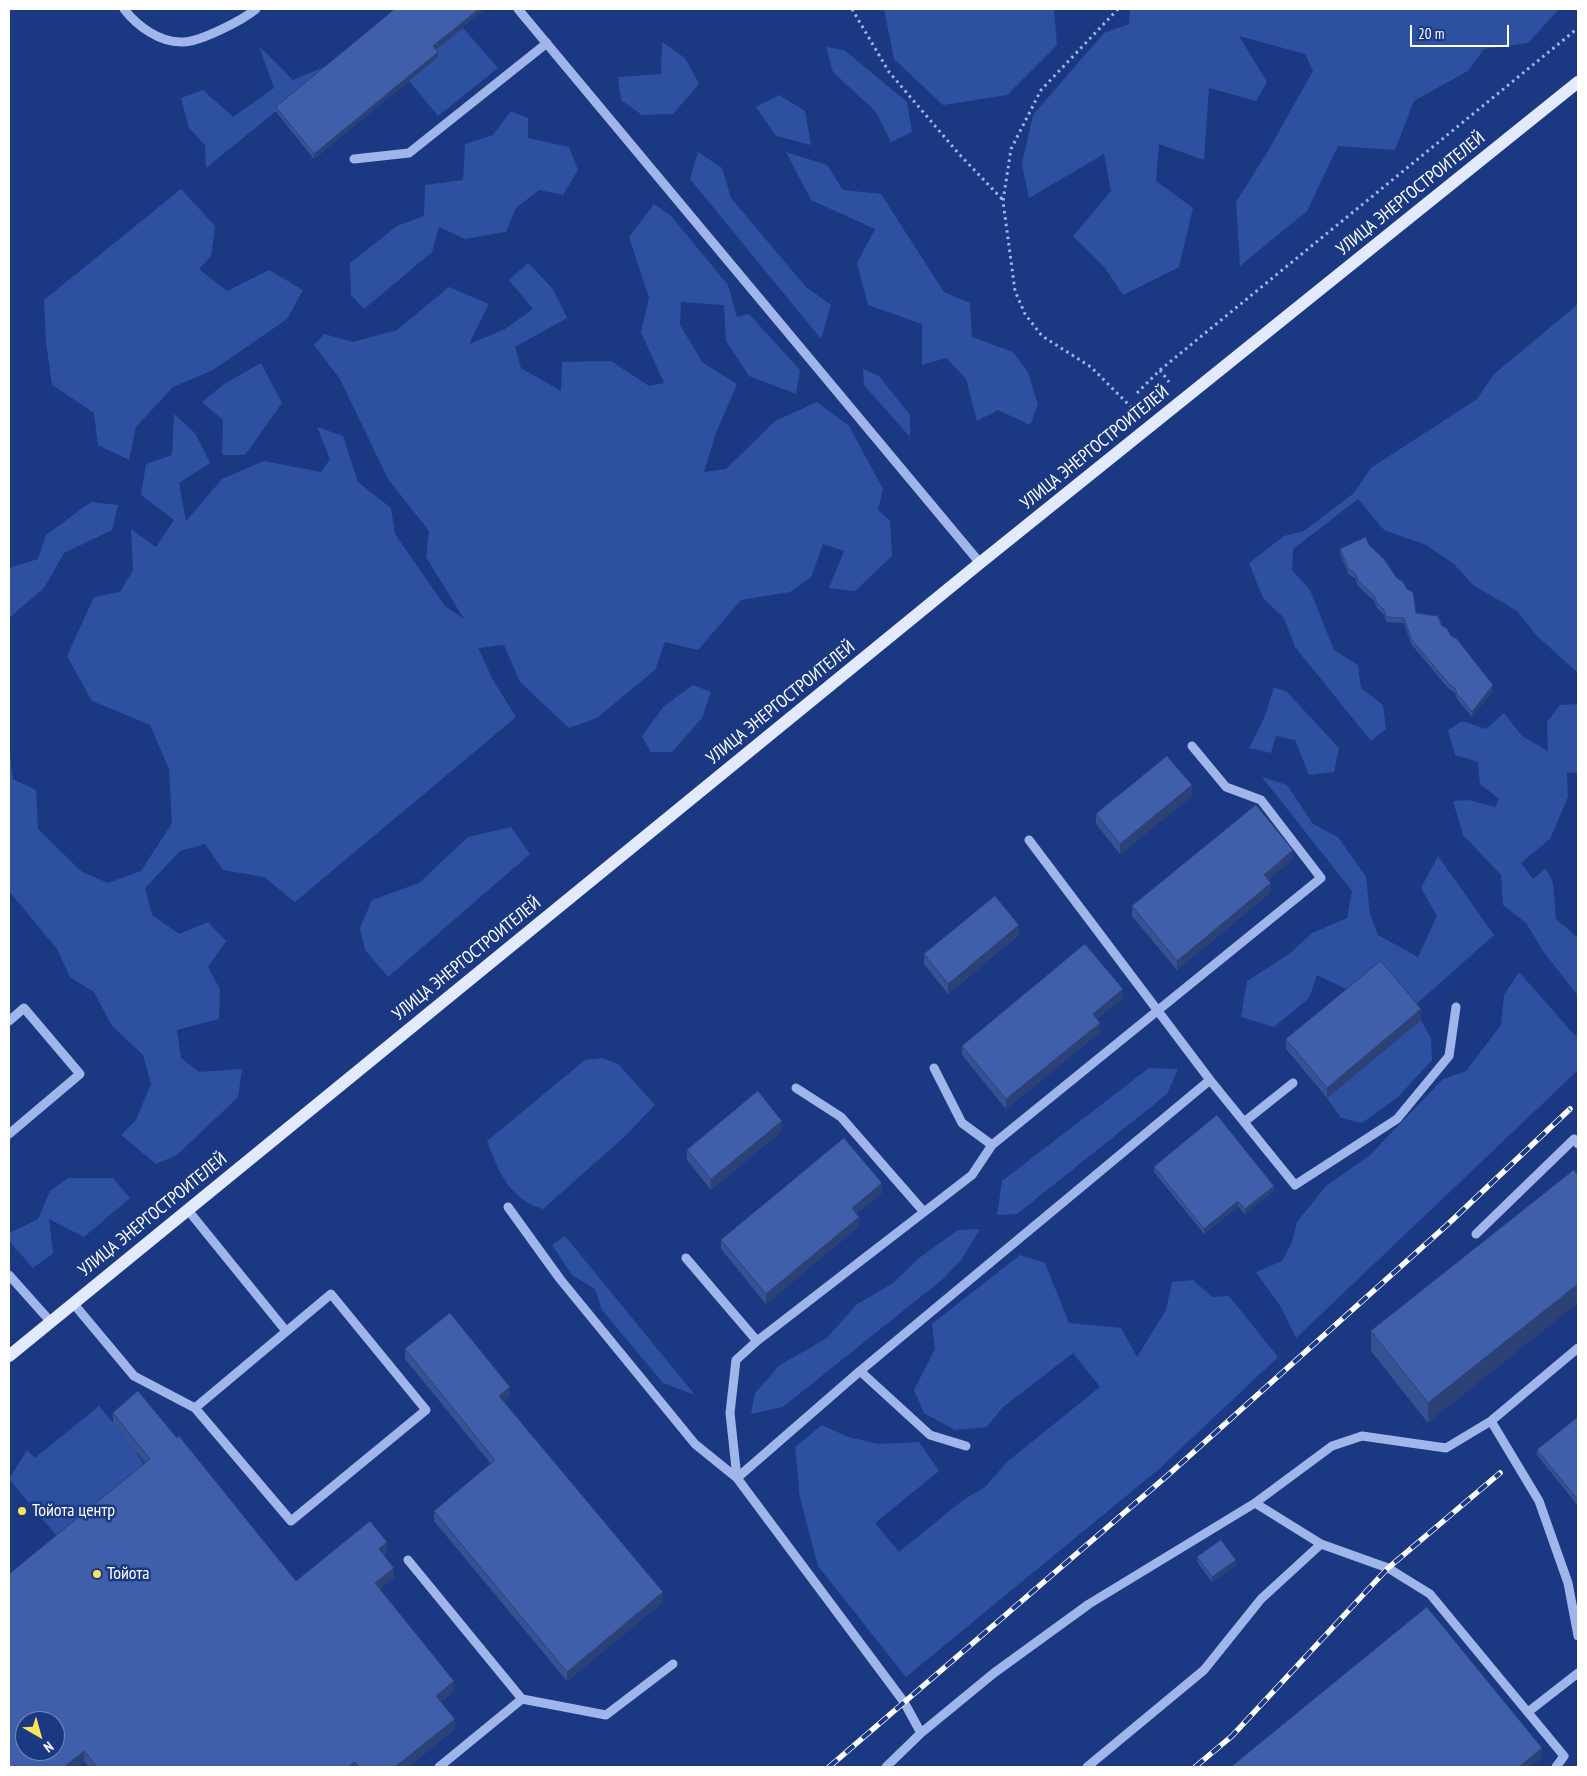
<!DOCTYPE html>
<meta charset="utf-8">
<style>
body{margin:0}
#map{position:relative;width:1587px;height:1776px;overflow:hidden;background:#1b3982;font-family:"PT Sans Narrow",sans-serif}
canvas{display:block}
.frame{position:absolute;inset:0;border:10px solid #fff;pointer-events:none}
.north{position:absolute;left:15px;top:1711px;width:50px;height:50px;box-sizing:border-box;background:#1b3982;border:1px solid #7688b4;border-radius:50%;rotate:142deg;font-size:14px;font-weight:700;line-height:20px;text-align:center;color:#fff}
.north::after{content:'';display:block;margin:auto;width:18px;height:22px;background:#fbe55d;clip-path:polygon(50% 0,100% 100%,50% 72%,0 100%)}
.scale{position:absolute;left:1410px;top:25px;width:99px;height:22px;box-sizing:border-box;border:2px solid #fff;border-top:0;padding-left:6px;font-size:15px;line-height:18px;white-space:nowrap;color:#fff;-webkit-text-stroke:4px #1b3982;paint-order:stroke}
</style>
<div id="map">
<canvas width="1587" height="1776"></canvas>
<div class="frame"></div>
<div class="north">N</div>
<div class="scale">20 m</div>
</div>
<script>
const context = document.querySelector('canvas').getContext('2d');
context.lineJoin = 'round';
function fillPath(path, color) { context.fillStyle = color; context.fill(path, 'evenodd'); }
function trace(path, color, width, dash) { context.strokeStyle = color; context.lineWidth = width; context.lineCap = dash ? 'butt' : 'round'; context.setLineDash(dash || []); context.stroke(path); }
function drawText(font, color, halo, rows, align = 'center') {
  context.font = font + ' "PT Sans Narrow",sans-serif'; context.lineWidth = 5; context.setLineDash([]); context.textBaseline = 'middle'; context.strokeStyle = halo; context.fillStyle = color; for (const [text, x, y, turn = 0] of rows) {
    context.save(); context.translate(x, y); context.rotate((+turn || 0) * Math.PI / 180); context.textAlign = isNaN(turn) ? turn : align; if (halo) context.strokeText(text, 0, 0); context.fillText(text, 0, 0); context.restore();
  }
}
fillPath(new Path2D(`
 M 884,9 L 1054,9 L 1057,45 L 1007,95 L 943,105 L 894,59 Z
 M 1130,9 L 1559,9 L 1528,43 L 1484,49 L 1468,71 L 1414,101 L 1395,150 L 1338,146 L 1307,211 L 1240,266 L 1236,202 L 1268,151 L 1313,71 L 1305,54 L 1239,36 L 1267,82 L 1256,101 L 1209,88 L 1204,160 L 1159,144 L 1156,181 L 1193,208 L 1179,267 L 1123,295 L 1105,268 L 1073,236 L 1111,191 L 1104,154 L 1029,198 L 1022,164 L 1033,115 L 1104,33 L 1129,24 Z
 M 463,28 L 498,68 L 438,116 L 409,81 L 438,57 L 429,46 L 444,43 Z
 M 662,42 L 685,58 L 699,84 L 673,114 L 642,115 L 621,100 L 618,77 L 661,74 Z
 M 259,46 L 293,80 L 338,61 L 206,168 L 205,145 L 189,128 L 181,98 L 203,90 L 233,117 L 274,88 Z
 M 826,47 L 844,50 L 907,102 L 912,132 L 891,142 L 876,112 L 833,72 Z
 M 779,95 L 805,111 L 811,145 L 776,136 L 756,107 Z
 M 511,111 L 528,118 L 528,138 L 569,147 L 578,170 L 563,195 L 539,190 L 516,208 L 506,232 L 465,239 L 439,227 L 432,252 L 364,309 L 351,295 L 350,263 L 397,226 L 424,216 L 425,185 L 463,180 L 465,144 L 493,135 Z
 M 698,152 L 722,168 L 731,198 L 806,287 L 831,305 L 821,339 L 690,179 Z
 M 786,152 L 827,165 L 843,190 L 881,194 L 944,292 L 970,303 L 972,337 L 1013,352 L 1028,372 L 1038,405 L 1030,425 L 998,410 L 977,421 L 966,379 L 946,358 L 922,365 L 922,324 L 868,305 L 857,263 L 875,229 L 811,200 Z
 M 181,189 L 215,226 L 211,256 L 199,269 L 227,291 L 269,270 L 303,290 L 287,319 L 213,370 L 173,387 L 136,427 L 129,460 L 98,445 L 94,413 L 52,385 L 46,342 L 44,300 Z
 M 654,204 L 671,216 L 728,285 L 737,317 L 749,314 L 800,370 L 796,394 L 749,376 L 726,341 L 724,305 L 681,302 L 680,325 L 703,363 L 737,384 L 716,433 L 704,472 L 726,469 L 775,421 L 817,402 L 849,426 L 883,489 L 878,510 L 890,521 L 892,556 L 855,591 L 829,588 L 844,551 L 823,544 L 811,577 L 790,592 L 741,600 L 698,650 L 665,642 L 655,670 L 597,718 L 569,728 L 520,682 L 504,645 L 478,648 L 493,680 L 516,717 L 295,902 L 264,877 L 223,870 L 205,844 L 180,851 L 145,888 L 152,915 L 179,934 L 208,922 L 226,941 L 208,967 L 220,989 L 219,1019 L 177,1030 L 181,1058 L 199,1072 L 242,1069 L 238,1097 L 177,1155 L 156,1164 L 121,1135 L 136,1120 L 151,1084 L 143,1055 L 112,1026 L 94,992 L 70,977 L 57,949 L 9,891 L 9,745 L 13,779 L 36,790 L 38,829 L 82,872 L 108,883 L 141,871 L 172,823 L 169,769 L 150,725 L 92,701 L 67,656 L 94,597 L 120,592 L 133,570 L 131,529 L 156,547 L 174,520 L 141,495 L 146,464 L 172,455 L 174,414 L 195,433 L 210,463 L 179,483 L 186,521 L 222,479 L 264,461 L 321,472 L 330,459 L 317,427 L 343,436 L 358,482 L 391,508 L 395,534 L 445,606 L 464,619 L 426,557 L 429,531 L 388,479 L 340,379 L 314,345 L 324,334 L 353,342 L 397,330 L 449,287 L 489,304 L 469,344 L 505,329 L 533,309 L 509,280 L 528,263 L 553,289 L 567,318 L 515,347 L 521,368 L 561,391 L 562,362 L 611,361 L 649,386 L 664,383 L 641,332 L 649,298 L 629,237 Z
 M 1578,304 L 1578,673 L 1537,636 L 1517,611 L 1473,585 L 1454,564 L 1426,545 L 1384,530 L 1358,499 L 1293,549 L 1292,570 L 1310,590 L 1334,650 L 1358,665 L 1361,688 L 1383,705 L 1386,729 L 1371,741 L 1295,647 L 1284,618 L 1263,598 L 1249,563 L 1284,536 L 1304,531 L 1354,493 L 1371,468 L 1477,399 L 1494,374 Z
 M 261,363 L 282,403 L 245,455 L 222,455 L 223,420 L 202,402 L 224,384 Z
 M 863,369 L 879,376 L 910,415 L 910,437 L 864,385 Z
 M 91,502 L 118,505 L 112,530 L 64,553 L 44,588 L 9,618 L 9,568 L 38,559 L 46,535 Z
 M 693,685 L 711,692 L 702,718 L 672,752 L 651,752 L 642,736 L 664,706 Z
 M 1274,687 L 1287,692 L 1339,748 L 1334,772 L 1309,775 L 1295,740 L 1276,736 L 1271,753 L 1249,748 L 1265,716 Z
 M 1578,704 L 1578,773 L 1567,772 L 1568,797 L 1550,839 L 1521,863 L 1533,879 L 1546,868 L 1553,883 L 1556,919 L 1578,938 L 1578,996 L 1543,951 L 1526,923 L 1503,905 L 1501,875 L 1463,835 L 1453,801 L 1469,800 L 1495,807 L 1499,799 L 1480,784 L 1478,762 L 1455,755 L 1448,730 L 1462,721 L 1486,729 L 1504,713 L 1522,736 L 1548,751 L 1547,722 L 1560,705 Z
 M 1262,777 L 1287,785 L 1313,824 L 1338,837 L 1366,877 L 1370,914 L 1378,935 L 1418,957 L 1437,916 L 1421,888 L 1438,856 L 1494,935 L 1412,1008 L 1354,993 L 1317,975 L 1309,998 L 1274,1027 L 1241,1017 L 1247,981 L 1289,954 L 1312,933 L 1347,918 L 1352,891 Z
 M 511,827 L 530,854 L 388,977 L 365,950 L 360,928 L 372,900 L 419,883 L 468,837 Z
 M 1519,972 L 1578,1039 L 1578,1070 L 1296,1338 L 1281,1307 L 1256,1272 L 1282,1261 L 1292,1242 L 1297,1222 L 1326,1186 L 1370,1155 L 1443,1079 L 1466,1071 L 1501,1025 L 1504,995 Z
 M 1421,1020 L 1431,1038 L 1432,1060 L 1398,1097 L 1362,1123 L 1341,1118 L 1327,1098 Z
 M 602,1058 L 618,1064 L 655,1105 L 623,1138 L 543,1209 C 509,1199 499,1172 487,1141 L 585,1060 Z
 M 1149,1068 L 1178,1069 L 1167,1094 L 1017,1214 L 997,1215 L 1002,1181 Z
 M 68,1178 L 113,1178 L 130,1198 L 84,1237 L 49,1219 L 53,1253 L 33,1268 L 9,1241 L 9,1233 L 38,1219 L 50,1191 Z
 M 980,1229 L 962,1259 L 943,1279 L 783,1407 L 751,1414 L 755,1393 L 780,1365 L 827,1338 L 857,1304 L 892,1284 L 919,1258 L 958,1230 Z
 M 565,1236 L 695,1395 L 663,1383 L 602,1310 L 595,1289 L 572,1275 L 552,1245 Z
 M 1020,1255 L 1045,1263 L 1069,1323 L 1121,1328 L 1137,1357 L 1166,1310 L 1172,1282 L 1193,1280 L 1212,1297 L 1229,1296 L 1278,1357 L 1159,1469 L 906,1677 L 818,1566 L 800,1498 L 795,1447 L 822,1425 L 848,1437 L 878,1444 L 919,1442 L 939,1471 L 875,1523 L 899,1552 L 963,1500 L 985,1487 L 1008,1461 L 1100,1387 L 1073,1353 L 1002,1408 L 987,1427 L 955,1430 L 924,1413 L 914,1390 L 935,1349 L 932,1324 Z
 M 99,1406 L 133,1447 L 148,1471 L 61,1541 L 9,1479 L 27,1450 L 35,1458 Z`), '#2e50a1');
trace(new Path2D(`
 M 852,9 L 889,72 L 959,154 L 1003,200
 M 1118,9 L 1041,90 L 1011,149 L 1003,201 L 1015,291 L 1025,314 L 1042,336 L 1091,367 L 1133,409
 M 1160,370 L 1169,382
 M 1137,393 L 1160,370 L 1578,28`), '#a0b6ea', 3, [2.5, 4]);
trace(new Path2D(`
 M 124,9 C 137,26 160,43 183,42 C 200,42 243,20 256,9
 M 518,9 L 980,563
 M 354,159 L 409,153 L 547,43
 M 1029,840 L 1210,1080 L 1295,1185 L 1397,1119 L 1449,1056 L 1456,1007
 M 9,1021 L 24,1008 L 80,1074 L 9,1134
 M 934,1068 L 962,1123 L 992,1145
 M 796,1088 L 841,1117 L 924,1212
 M 1244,1122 L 1293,1083
 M 508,1207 L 560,1279 L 695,1444 L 737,1478 L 904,1702 L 921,1733
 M 187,1209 L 286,1331
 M 1476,1234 L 1574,1139 L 1578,1144
 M 686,1258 L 757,1341
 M 9,1275 L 50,1321
 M 73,1303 L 134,1376 L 195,1408 L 291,1521 L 426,1410 L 331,1294 L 195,1408
 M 860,1371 L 930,1435 L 966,1446
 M 1491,1421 L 1539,1501 L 1568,1583 L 1578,1636
 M 737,1478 L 730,1413 L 736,1360 L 757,1341 L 972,1175 L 992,1145 L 1321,878 L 1261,800 L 1226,787 L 1192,746
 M 737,1478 L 860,1371 L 1210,1080
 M 1255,1503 L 1321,1544 L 1388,1568 L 1430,1594 L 1564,1756 L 1556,1767
 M 408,1560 L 522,1699 L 606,1715 L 673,1664
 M 1528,1712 L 1578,1673
 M 439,1767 L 522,1699
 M 886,1767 L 921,1733 L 994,1673 L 1089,1604 L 1255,1503 L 1332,1446 L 1362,1436 L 1446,1448 L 1491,1421 L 1578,1348
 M 1087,1767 L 1204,1670 L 1261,1599 L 1321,1544`), '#a0b6ea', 9);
trace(new Path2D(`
 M 9,1356 L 980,563 L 1578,82`), '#e4eafe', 12);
const rail = new Path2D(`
 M 829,1767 L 1168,1475 L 1447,1225 L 1570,1109
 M 1195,1767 L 1232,1736 L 1388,1568 L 1500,1473`);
trace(rail, '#fff', 5.5);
trace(rail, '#1b3982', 4, [11]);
fillPath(new Path2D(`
 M 438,57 L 314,159 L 276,112 L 276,107 Z
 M 1369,545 L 1416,613 L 1442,626 L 1493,690 L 1472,717 L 1457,699 L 1455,693 L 1449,689 L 1411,644 L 1404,623 L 1386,622 L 1384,615 L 1377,608 L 1374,601 L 1358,586 L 1355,578 L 1349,575 L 1340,554 L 1340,549 Z
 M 1192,796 L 1120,854 L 1096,824 L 1096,814 Z
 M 1293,859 L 1268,880 L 1271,892 L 1177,970 L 1132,916 L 1132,906 Z
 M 1019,935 L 948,994 L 924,964 L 924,954 Z
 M 1123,998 L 1097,1019 L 1100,1032 L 1006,1109 L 962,1055 L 962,1046 Z
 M 1421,1020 L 1327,1098 L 1286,1049 L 1286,1039 Z
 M 782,1131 L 711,1190 L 687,1160 L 687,1150 Z
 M 1154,1167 L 1274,1191 L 1245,1214 L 1238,1206 L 1204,1234 L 1154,1172 Z
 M 1574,1170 L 1428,1423 L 1371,1351 L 1371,1331 Z
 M 882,1193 L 856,1214 L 859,1226 L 766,1304 L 721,1249 L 721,1240 Z
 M 405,1349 L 510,1396 L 504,1401 L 663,1602 L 567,1681 L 434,1521 L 434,1511 L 491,1464 L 405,1359 Z
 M 113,1413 L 296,1581 L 387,1552 L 384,1555 L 394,1578 L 380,1589 L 454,1691 L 441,1702 L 455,1729 L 408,1767 L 89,1767 L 84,1761 L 76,1767 L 9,1767 L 145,1463 L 113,1423 Z
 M 1578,1417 L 1578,1506 L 1537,1455 L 1537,1450 Z
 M 1197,1557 L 1236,1565 L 1212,1582 L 1197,1562 Z`), '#365292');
fillPath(new Path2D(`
 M 479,9 L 485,9 L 433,52 L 433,46 Z
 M 438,52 L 438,57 L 314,159 L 314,154 Z
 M 1493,685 L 1493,690 L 1472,717 L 1472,712 Z
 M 1192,785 L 1192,796 L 1120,854 L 1120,844 Z
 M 1293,850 L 1293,859 L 1264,884 L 1264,875 Z
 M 1271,883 L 1271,892 L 1177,970 L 1177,961 Z
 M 1019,925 L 1019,935 L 948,994 L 948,984 Z
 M 1123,989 L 1123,998 L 1093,1023 L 1093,1014 Z
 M 1421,1009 L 1421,1020 L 1327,1098 L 1327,1088 Z
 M 1100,1023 L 1100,1032 L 1006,1109 L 1006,1099 Z
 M 782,1121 L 782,1131 L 711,1190 L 711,1179 Z
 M 882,1183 L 882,1193 L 852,1217 L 852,1208 Z
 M 1274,1186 L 1274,1191 L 1245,1214 L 1245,1209 Z
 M 1238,1201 L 1238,1206 L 1204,1234 L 1204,1229 Z
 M 859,1217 L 859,1226 L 766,1304 L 766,1294 Z
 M 1578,1284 L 1578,1303 L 1428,1423 L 1428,1403 Z
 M 510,1387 L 510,1396 L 499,1405 L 499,1396 Z
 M 387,1542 L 387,1552 L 379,1559 L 379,1549 Z
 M 1236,1560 L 1236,1565 L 1212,1582 L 1212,1577 Z
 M 394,1568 L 394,1578 L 375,1593 L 375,1583 Z
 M 663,1592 L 663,1602 L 567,1681 L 567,1672 Z
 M 454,1681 L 454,1691 L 436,1706 L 436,1696 Z
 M 455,1719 L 455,1729 L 408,1767 L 395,1767 Z
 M 1542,1748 L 1542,1758 L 1531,1767 L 1519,1767 Z
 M 84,1751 L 84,1761 L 76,1767 L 64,1767 Z
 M 355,1762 L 355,1767 L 348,1767 Z`), '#2c4277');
const building = new Path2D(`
 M 395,9 L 479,9 L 433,46 L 438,52 L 314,154 L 276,107 Z
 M 1366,537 L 1369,545 L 1384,559 L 1397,578 L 1403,582 L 1407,589 L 1413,592 L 1416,613 L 1438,616 L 1442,626 L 1447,628 L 1451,636 L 1457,639 L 1493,685 L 1472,712 L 1457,694 L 1455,688 L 1449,684 L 1411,639 L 1404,618 L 1386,617 L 1384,610 L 1377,603 L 1374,596 L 1358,581 L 1355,573 L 1349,570 L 1340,549 Z
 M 1167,756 L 1192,785 L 1120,844 L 1096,814 Z
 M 1256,805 L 1293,850 L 1264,875 L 1271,883 L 1177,961 L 1132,906 Z
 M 995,896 L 1019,925 L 948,984 L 924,954 Z
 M 1085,944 L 1123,989 L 1093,1014 L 1100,1023 L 1006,1099 L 962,1046 Z
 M 1381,961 L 1421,1009 L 1327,1088 L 1286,1039 Z
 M 758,1091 L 782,1121 L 711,1179 L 687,1150 Z
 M 1217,1115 L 1274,1186 L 1245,1209 L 1238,1201 L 1204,1229 L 1154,1167 Z
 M 844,1138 L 882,1183 L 852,1208 L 859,1217 L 766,1294 L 721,1240 Z
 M 1574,1170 L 1578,1176 L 1578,1284 L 1428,1403 L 1371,1331 Z
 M 450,1313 L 510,1387 L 499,1396 L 663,1592 L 567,1672 L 434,1511 L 495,1460 L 405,1349 Z
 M 138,1391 L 177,1438 L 179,1436 L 296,1581 L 370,1521 L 387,1542 L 379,1549 L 394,1568 L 375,1583 L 454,1681 L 436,1696 L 455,1719 L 395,1767 L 360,1767 L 355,1762 L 348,1767 L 97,1767 L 84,1751 L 64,1767 L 9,1767 L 9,1574 L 150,1459 L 113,1413 ZM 25,1721 L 55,1721 L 55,1751 L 25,1751 Z
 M 1578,1417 L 1578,1500 L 1537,1450 Z
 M 1221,1540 L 1236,1560 L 1212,1577 L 1197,1557 Z
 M 1427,1607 L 1542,1748 L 1519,1767 L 1231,1767 Z`);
fillPath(building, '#3f5faa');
trace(building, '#2c4277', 1);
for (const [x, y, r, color] of [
 [22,1511,5,"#fbe55d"],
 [97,1574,5,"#fbe55d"]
]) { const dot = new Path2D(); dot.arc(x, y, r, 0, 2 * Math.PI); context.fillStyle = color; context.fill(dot); trace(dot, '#1b3982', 2); }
drawText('18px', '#fff', '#1b3982', [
 ["УЛИЦА ЭНЕРГОСТРОИТЕЛЕЙ",1411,194,-39],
 ["УЛИЦА ЭНЕРГОСТРОИТЕЛЕЙ",1095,448,-39],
 ["УЛИЦА ЭНЕРГОСТРОИТЕЛЕЙ",781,703,-39],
 ["УЛИЦА ЭНЕРГОСТРОИТЕЛЕЙ",467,959,-39],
 ["УЛИЦА ЭНЕРГОСТРОИТЕЛЕЙ",153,1215,-39]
]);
drawText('18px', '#fff', '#1b3982', [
 ["Тойота центр",32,1511],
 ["Тойота",107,1574]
], 'left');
</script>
